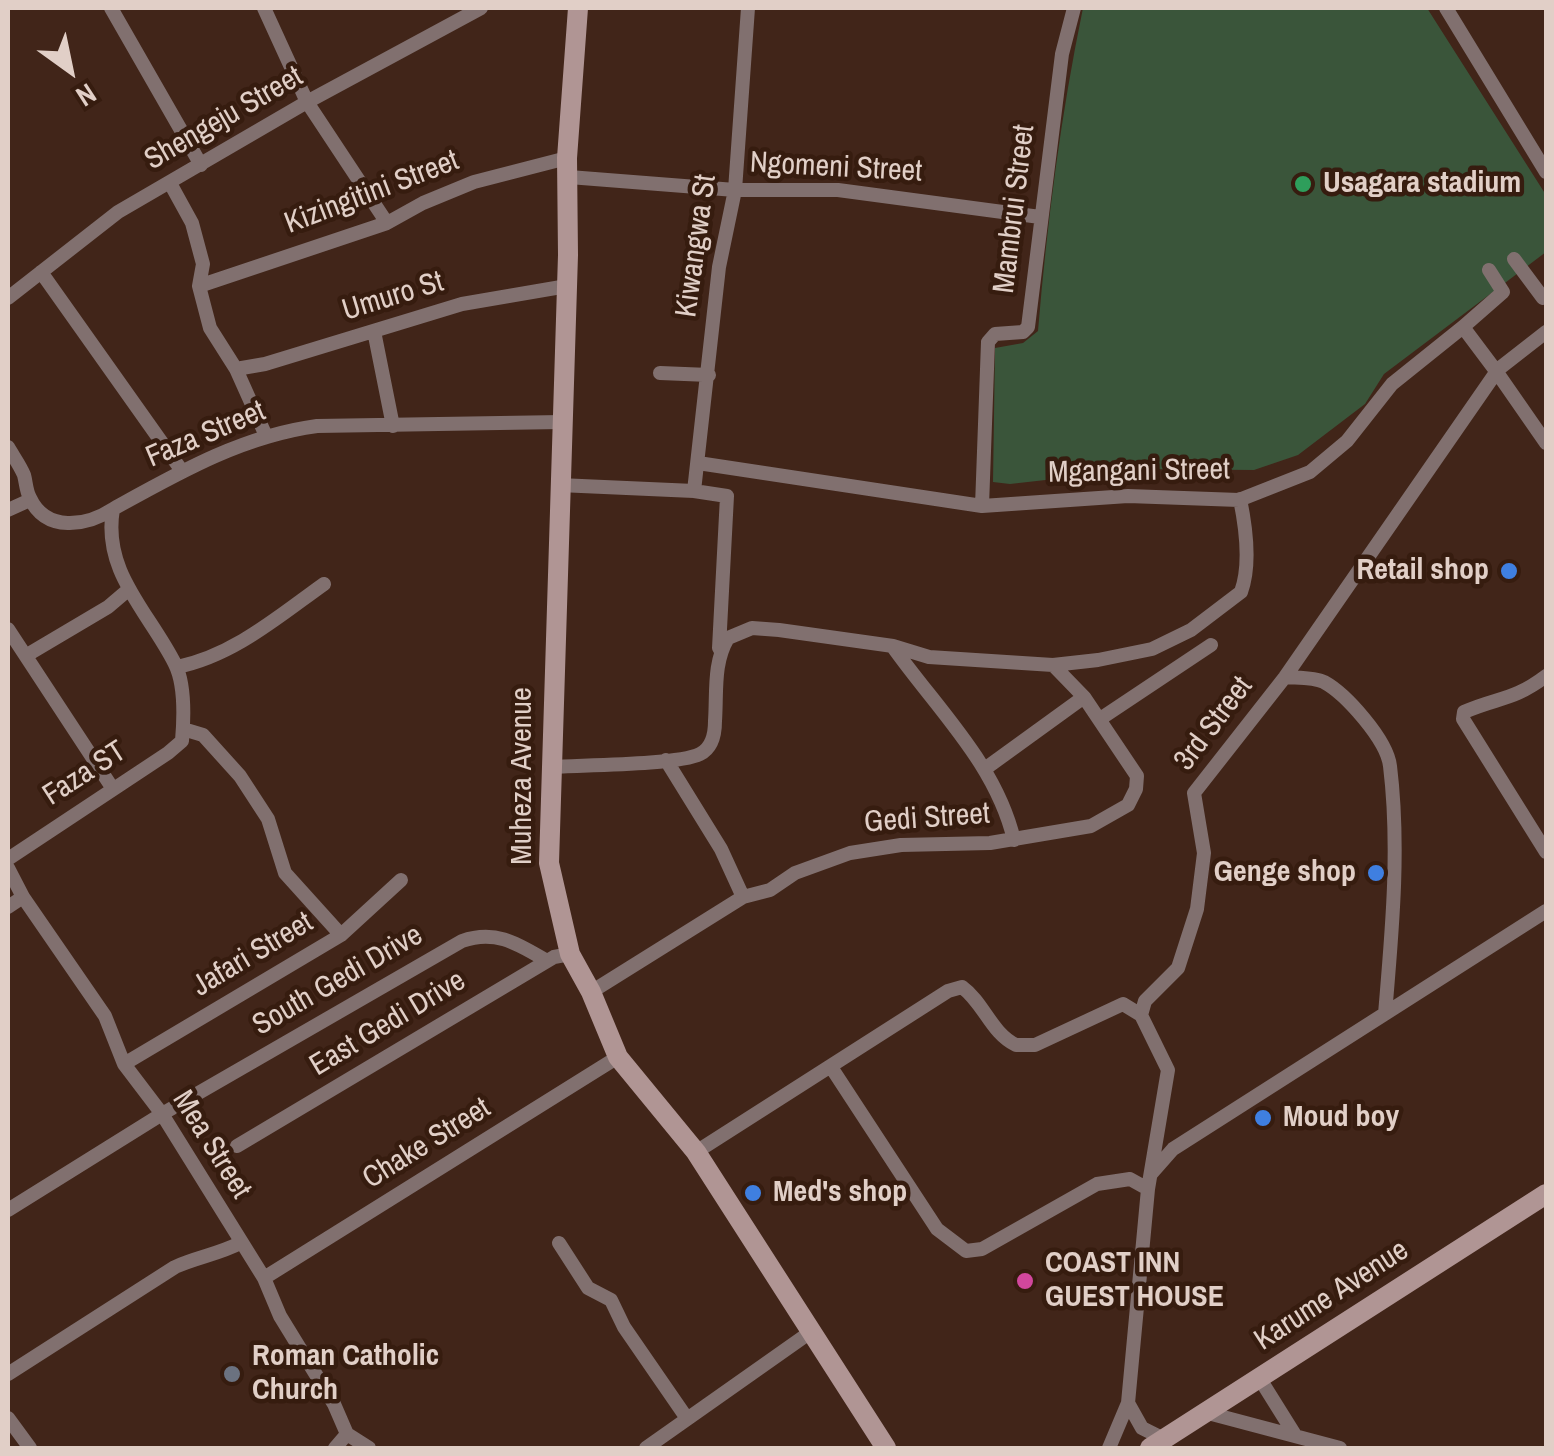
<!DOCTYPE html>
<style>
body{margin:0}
#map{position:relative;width:1554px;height:1456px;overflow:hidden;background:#412519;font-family:"Archivo Narrow",sans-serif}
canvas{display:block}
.frame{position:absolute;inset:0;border:10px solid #e1cfc7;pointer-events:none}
.north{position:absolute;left:20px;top:20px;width:100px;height:100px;-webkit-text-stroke:8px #361c0f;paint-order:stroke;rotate:147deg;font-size:28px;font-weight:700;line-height:40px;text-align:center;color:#e1cfc7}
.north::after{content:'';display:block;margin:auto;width:35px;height:45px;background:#e1cfc7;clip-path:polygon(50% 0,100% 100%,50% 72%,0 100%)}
</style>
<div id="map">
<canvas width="1554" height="1456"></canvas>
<div class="frame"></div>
<div class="north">N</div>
</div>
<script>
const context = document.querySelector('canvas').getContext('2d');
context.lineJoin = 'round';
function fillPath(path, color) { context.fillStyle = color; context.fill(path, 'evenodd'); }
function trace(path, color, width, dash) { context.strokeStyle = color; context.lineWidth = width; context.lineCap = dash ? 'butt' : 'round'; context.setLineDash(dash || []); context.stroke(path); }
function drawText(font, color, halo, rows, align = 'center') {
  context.font = font + ' "Archivo Narrow",sans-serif'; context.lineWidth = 9; context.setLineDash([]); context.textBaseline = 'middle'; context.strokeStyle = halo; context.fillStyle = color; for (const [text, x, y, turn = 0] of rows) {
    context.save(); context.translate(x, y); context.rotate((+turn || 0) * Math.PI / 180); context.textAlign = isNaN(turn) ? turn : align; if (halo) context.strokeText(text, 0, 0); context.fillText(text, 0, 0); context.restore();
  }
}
fillPath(new Path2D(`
 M 1083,8 L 1427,8 L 1546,195 L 1546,252 L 1384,374 L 1365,404 L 1298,455 L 1254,470 L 1143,469 L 1010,484 L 993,482 L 995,348 L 1023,343 L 1038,331 C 1047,223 1061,114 1083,8 Z`), '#3a553a');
trace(new Path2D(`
 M 111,8 L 201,165
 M 264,8 L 307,102 L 387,223
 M 1446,8 L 1546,172
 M 569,177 L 735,190 L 838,190 L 1040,217
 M 170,183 L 192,223 L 203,264 L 199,286 L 210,328 L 236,369 L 266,436
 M 1514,259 L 1543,298
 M 41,272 L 182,471
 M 199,286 L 387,223 L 423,203 L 474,182 L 567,158
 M 8,298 L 118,212 L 307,102 L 481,8
 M 1463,327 L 1503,292 L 1489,270
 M 374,331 L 393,426
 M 236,369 L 265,364 L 462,304 L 567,286
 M 1496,371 L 1546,443
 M 660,373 L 709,375
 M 8,447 C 13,456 20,465 24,475 C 26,482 26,491 30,498 C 46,533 87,526 113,509
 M 698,463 L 982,506 L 1128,496 L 1239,500 L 1310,472 L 1347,441 L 1392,384 L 1463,327 L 1496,371 L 1546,332
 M 559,485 L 694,491 L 727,496 L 719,648
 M 694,491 L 719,267 L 735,190 L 748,8
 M 982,506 L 988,342 L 995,334 L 1023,332 L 1028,327 L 1062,54 L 1074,8
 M 8,510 L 30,500
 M 8,629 L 113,789
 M 893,647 C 937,709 996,764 1014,840
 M 27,655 L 108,607 L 128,590
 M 177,667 C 233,656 279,616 324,584
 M 1546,676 C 1513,701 1498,697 1464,712 L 1463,719 L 1546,852
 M 1285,677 C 1297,678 1314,677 1324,682 C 1346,694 1387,740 1390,766 C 1400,848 1392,931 1385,1014
 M 1100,719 L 1211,645
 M 183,729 L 203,735 L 240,776 L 268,819 L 285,873 L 341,935
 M 666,760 L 721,849 L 743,897
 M 552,767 C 581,765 678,765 700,754 C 712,748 715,734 715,721 C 717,692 713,663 728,638 L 752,628 L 779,630 L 893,646 L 929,657 L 1053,665 L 1098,660 L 1152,649 L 1191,630 L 1241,592 C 1251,565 1246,528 1240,499
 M 986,768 L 1084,697
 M 8,859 L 168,753 L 182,741 C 184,718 185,684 175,664 C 149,612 102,572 113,509 C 178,473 242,436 317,426 L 561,422
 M 8,868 L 23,897 L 105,1016 L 124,1064 L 162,1114 L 264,1278 L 280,1316 L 334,1404 L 347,1434 L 369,1448
 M 8,907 L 23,897
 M 591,992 L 743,897 L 770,890 L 795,873 L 850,853 L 901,845 L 990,843 L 1091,826 L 1128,805 L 1136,789 L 1137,776 L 1084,697 L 1053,665
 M 124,1064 L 341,935 L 401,880
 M 831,1067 L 937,1229 L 966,1251 L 982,1249 L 1097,1184 L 1130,1179 L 1148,1189
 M 237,1146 L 554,957 L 570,954
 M 696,1152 L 948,991 L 962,987 C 984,1003 991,1033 1016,1045 L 1035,1045 L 1123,1004 L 1141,1015
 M 1151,1174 L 1173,1149 L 1546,911
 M 8,1210 L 162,1114 L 462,941 C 496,929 518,944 547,961
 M 559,1243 L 588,1288 L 611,1300 L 624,1327 L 686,1417
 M 264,1278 L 618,1057
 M 8,1374 L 175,1267 C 197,1257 219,1254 240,1243
 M 1260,1379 L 1295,1435
 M 1128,1403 L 1142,1428 L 1164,1439
 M 1208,1413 L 1340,1448
 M 8,1418 L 30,1448
 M 335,1448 L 347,1434
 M 646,1448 L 812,1331
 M 1109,1448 L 1128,1403 L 1148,1189 L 1168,1070 L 1141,1015 L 1145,1001 L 1178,968 L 1197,909 L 1204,853 L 1194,793 L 1285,677 L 1497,371`), '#81706f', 14);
trace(new Path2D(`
 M 578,8 L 567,158 L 568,255 L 549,863 L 570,954 L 591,992 L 618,1057 L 696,1152 L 886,1448
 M 1150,1448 L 1546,1194`), '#b09594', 20);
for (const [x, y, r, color] of [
 [1303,184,10,"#2e9e5b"],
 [1509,571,10,"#3f7fe0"],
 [1376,873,10,"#3f7fe0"],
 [1263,1118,10,"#3f7fe0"],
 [753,1193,10,"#3f7fe0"],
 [1025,1281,10,"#d1479c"],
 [232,1374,10,"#6b7280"]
]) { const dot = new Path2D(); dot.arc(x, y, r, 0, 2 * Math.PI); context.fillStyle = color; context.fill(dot); trace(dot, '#361c0f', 4); }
drawText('30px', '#e1cfc7', '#361c0f', [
 ["Shengeju Street",224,119,-30],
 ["Ngomeni Street",836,168,3],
 ["Kizingitini Street",372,193,-21],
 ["Mambrui Street",1015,209,-83],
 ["Kiwangwa St",697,246,-82],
 ["Umuro St",393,297,-17],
 ["Faza Street",206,435,-23],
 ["Mgangani Street",1139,472,-1],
 ["3rd Street",1214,724,-53],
 ["Faza ST",85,774,-33],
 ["Muheza Avenue",523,776,-90],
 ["Gedi Street",927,819,-4],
 ["Jafari Street",253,955,-31],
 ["South Gedi Drive",338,981,-30],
 ["East Gedi Drive",388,1024,-31],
 ["Chake Street",427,1144,-32],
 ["Mea Street",211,1145,58],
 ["Karume Avenue",1332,1296,-33]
]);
drawText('bold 30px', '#e1cfc7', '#361c0f', [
 ["Usagara stadium",1323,184],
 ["Retail shop",1489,571,"right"],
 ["Genge shop",1356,873,"right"],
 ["Moud boy",1283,1118],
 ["Med's shop",773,1193],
 ["COAST INN",1045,1264],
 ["GUEST HOUSE",1045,1298],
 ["Roman Catholic",252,1357],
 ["Church",252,1391]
], 'left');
</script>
